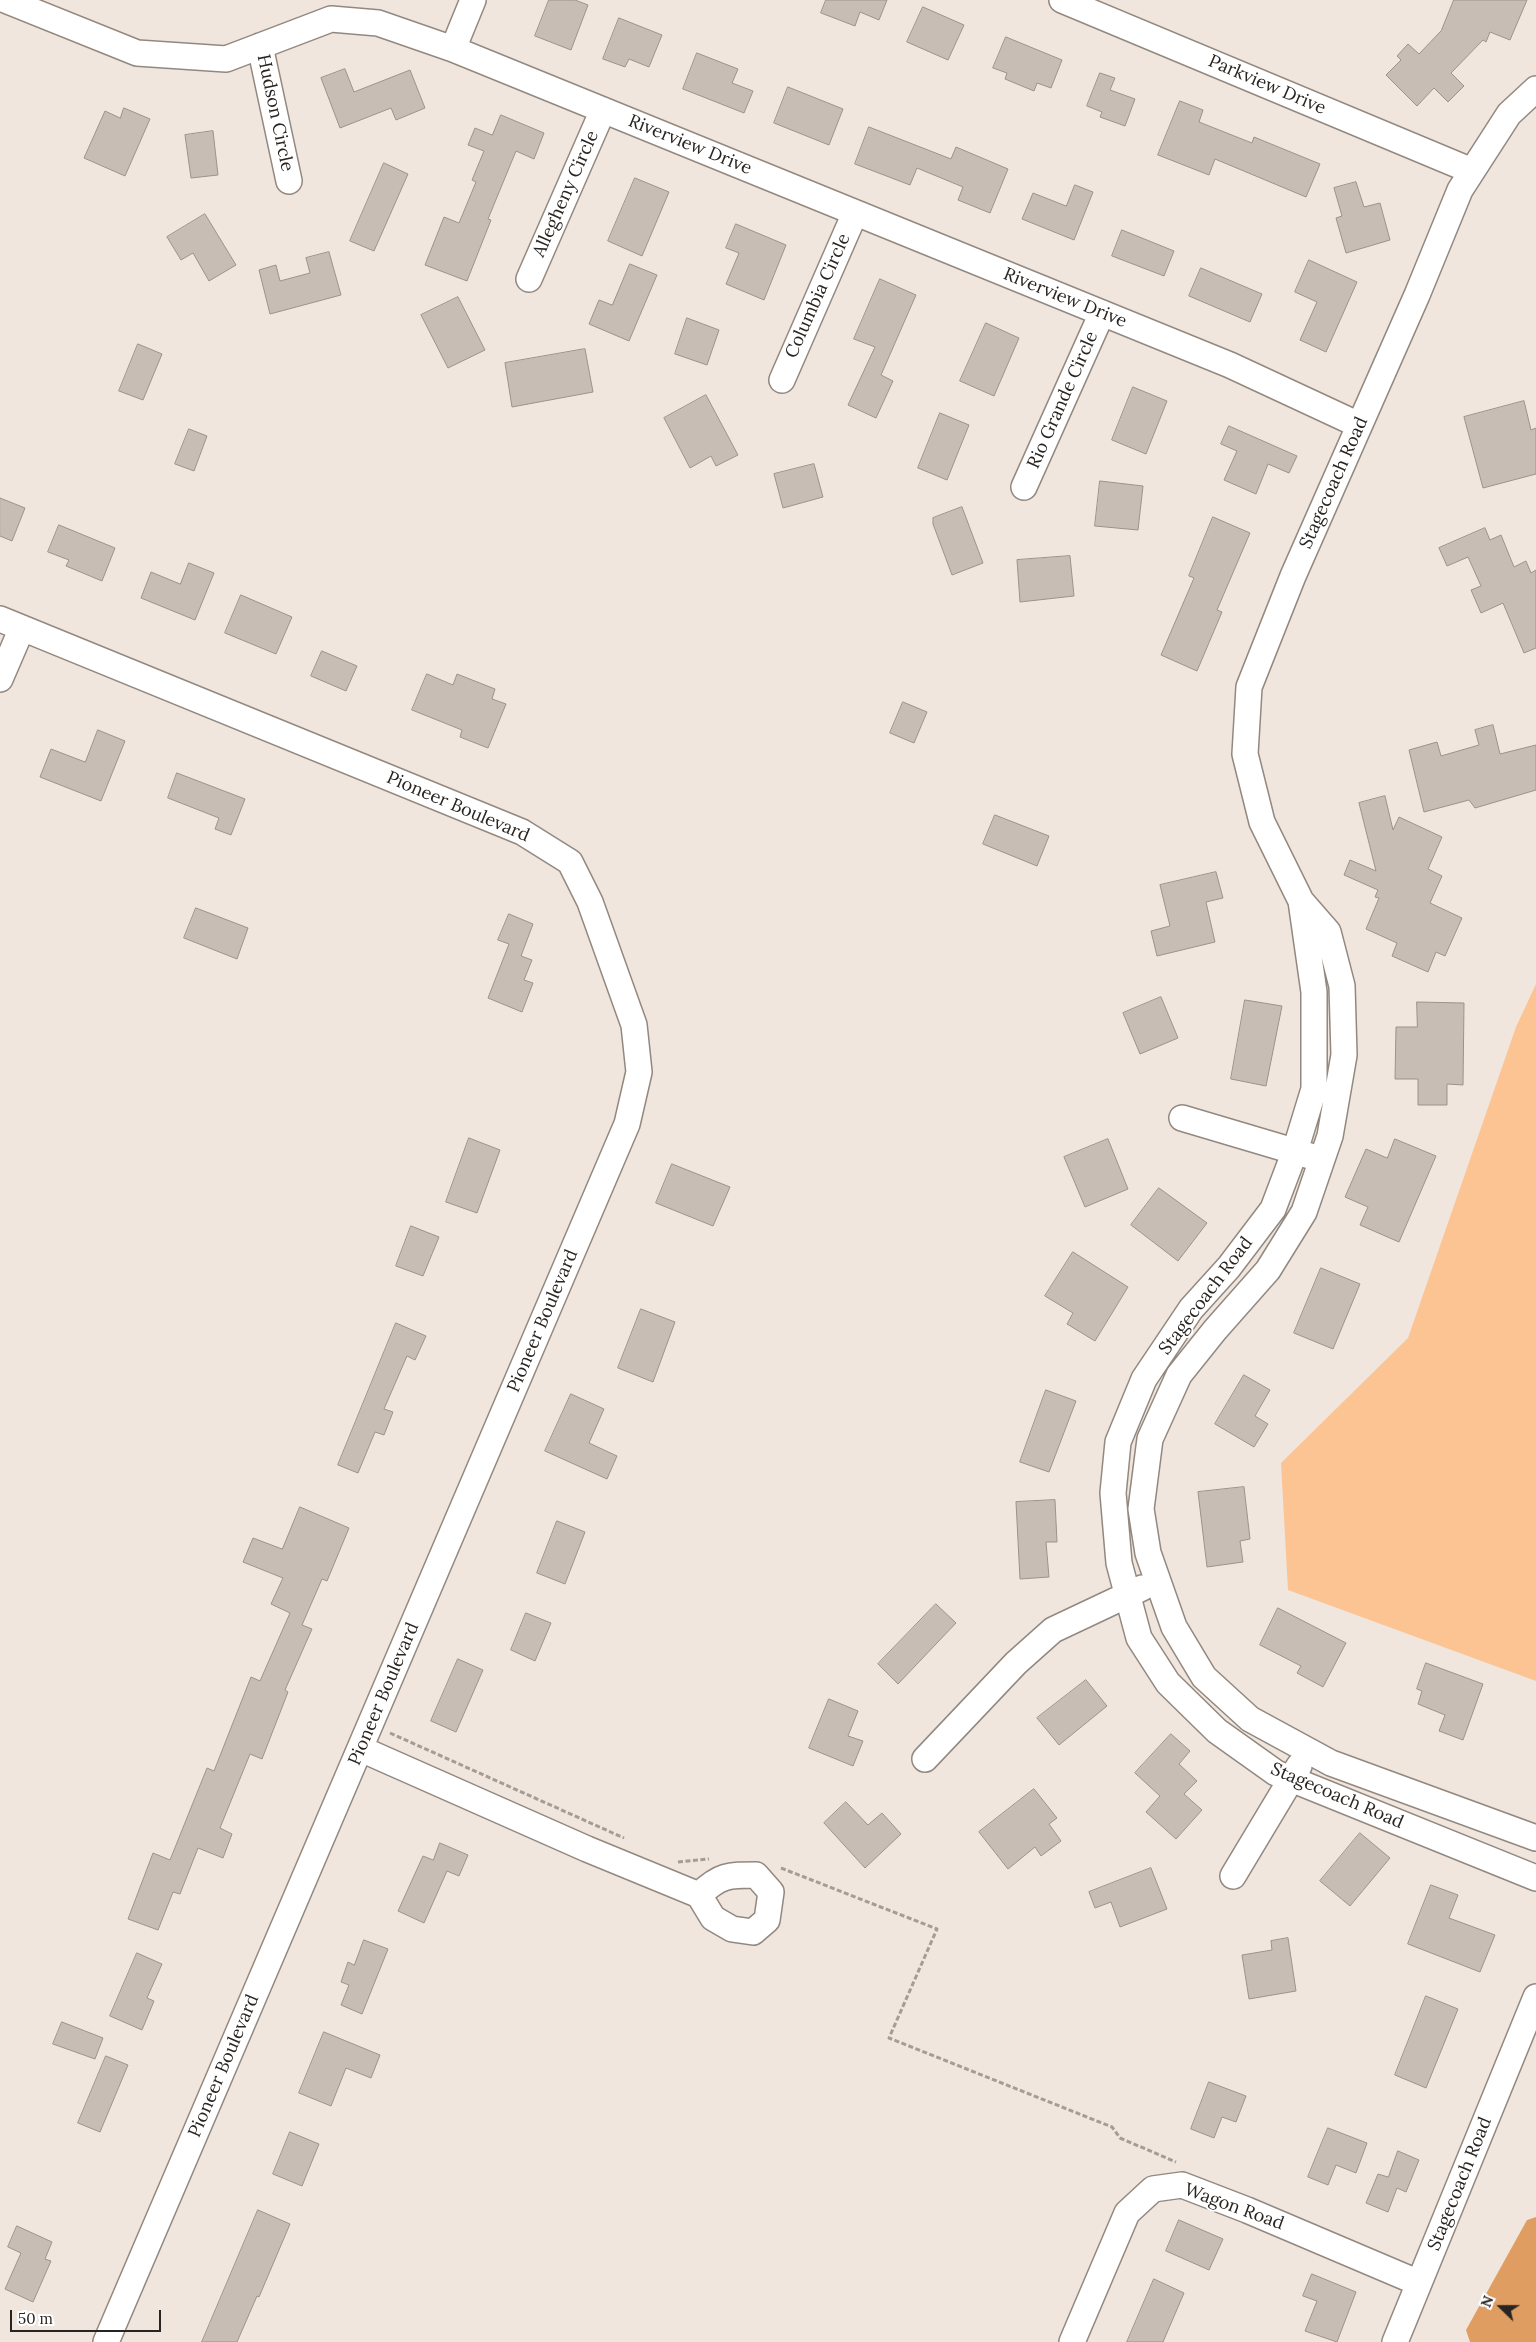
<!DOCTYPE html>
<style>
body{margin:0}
#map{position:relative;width:1536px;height:2342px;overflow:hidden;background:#f1e6dd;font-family:Lora,serif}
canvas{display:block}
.north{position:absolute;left:1476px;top:2282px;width:50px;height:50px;-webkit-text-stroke:4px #fff;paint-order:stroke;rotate:292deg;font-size:14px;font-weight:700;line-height:20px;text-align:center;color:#282421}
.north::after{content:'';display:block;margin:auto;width:18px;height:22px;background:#282421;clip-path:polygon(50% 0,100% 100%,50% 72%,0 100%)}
.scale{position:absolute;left:10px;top:2310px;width:151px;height:22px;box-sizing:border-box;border:2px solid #282421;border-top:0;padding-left:6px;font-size:15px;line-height:18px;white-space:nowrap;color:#282421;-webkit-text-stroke:4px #fff;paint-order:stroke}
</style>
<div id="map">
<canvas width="1536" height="2342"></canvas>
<div class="north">N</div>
<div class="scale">50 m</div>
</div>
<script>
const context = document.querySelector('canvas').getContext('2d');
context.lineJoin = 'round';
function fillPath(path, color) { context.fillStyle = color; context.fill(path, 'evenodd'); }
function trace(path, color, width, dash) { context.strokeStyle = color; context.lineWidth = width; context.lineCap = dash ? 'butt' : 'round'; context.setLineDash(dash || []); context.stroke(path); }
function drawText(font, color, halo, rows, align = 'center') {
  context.font = font + ' Lora,serif'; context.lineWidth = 4; context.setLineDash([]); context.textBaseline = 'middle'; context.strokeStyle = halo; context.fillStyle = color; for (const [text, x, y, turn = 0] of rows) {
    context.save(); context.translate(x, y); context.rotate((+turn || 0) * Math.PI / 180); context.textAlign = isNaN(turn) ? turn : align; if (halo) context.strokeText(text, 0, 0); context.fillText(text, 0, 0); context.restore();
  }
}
fillPath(new Path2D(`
 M 1536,984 L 1536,1681 L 1288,1590 L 1281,1463 L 1408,1338 L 1516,1027 Z`), '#fcc393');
fillPath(new Path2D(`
 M 1536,2217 L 1536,2342 L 1470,2342 L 1466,2330 L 1527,2220 Z`), '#e09d61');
const building = new Path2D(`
 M 549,0 L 575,0 L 588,5 L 571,50 L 535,36 Z
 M 826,0 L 887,0 L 879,20 L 860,12 L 855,26 L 821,13 Z
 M 1454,0 L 1527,0 L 1510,40 L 1490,32 L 1486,42 L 1483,40 L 1451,73 L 1464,86 L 1448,102 L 1434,88 L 1417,106 L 1386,75 L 1401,60 L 1397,56 L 1408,44 L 1419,54 L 1441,31 Z
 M 923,7 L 964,25 L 948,60 L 907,42 Z
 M 619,18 L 662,35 L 649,67 L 629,59 L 625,67 L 603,59 Z
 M 1006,37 L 1062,60 L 1051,88 L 1037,83 L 1034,91 L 1005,79 L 1007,73 L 993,68 Z
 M 697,53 L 738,69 L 732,83 L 753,91 L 744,113 L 683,89 Z
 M 345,69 L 354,92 L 410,70 L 425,108 L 396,120 L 391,108 L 340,128 L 321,78 Z
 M 1100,73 L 1115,78 L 1110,90 L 1135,99 L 1125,126 L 1100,117 L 1102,112 L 1087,106 Z
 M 788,87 L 843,109 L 829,145 L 774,123 Z
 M 1180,101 L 1203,110 L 1199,122 L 1252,143 L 1254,137 L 1320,164 L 1306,197 L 1215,159 L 1209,175 L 1158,155 Z
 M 124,108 L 150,119 L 125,176 L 84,158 L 105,111 L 120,118 Z
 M 501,115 L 544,133 L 534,159 L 516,151 L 488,219 L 491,220 L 467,281 L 425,265 L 444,217 L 459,223 L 476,182 L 472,180 L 484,151 L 468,145 L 475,128 L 492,135 Z
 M 869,127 L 951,159 L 956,147 L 1008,169 L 990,213 L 958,200 L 963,187 L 917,168 L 910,185 L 855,164 Z
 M 213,131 L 218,175 L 191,178 L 185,135 Z
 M 384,163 L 408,174 L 374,251 L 350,241 Z
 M 635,178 L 669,192 L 642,256 L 608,241 Z
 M 1356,182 L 1364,207 L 1380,203 L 1390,240 L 1346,253 L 1336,218 L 1342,216 L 1334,188 Z
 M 1075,185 L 1093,192 L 1074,240 L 1022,219 L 1033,193 L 1066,206 Z
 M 205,214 L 236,265 L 209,281 L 193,253 L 181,260 L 167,237 Z
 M 736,224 L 786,245 L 764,300 L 726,284 L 739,253 L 726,248 Z
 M 1122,230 L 1174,251 L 1164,276 L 1112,256 Z
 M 329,252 L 341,295 L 270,314 L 259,270 L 276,265 L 280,281 L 310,273 L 306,258 Z
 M 1309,260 L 1357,282 L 1326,352 L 1300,340 L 1317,302 L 1295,292 Z
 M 630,264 L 657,275 L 629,341 L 589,324 L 599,300 L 612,305 Z
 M 1201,268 L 1262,294 L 1250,322 L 1189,296 Z
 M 880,279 L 916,295 L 881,375 L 893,381 L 876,418 L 848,405 L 875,347 L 854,339 Z
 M 458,297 L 485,350 L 448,368 L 421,315 Z
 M 687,318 L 719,330 L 707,365 L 675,354 Z
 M 986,323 L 1019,338 L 994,396 L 960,381 Z
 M 138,344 L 162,354 L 143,400 L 119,391 Z
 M 585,349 L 593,392 L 512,407 L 505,363 Z
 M 1133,387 L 1167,401 L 1146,454 L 1112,440 Z
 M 706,395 L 738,455 L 716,466 L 711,456 L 690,468 L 664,418 Z
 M 1524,401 L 1531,430 L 1536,428 L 1536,474 L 1483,488 L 1464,417 Z
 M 940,413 L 969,425 L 947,480 L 918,468 Z
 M 1229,426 L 1297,456 L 1289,473 L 1268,464 L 1256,494 L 1224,480 L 1237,451 L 1221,444 Z
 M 189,429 L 207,436 L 194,471 L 175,464 Z
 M 814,464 L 823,497 L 783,508 L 774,474 Z
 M 1100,481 L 1143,486 L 1138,530 L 1095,526 Z
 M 0,498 L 25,508 L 12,541 L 0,536 Z
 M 962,507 L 983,563 L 952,575 L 933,524 L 933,518 Z
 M 1213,517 L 1250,533 L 1217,610 L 1222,612 L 1197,671 L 1161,655 L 1194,578 L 1189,576 Z
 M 59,525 L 115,548 L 102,581 L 66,566 L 69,560 L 48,552 Z
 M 1485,528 L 1490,540 L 1501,535 L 1514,567 L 1526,561 L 1531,573 L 1536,570 L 1536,648 L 1524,653 L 1503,603 L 1481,613 L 1471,590 L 1481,586 L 1468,557 L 1447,566 L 1439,548 Z
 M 1070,556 L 1074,596 L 1020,602 L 1017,560 Z
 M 189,563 L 214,573 L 195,620 L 141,598 L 151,572 L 180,584 Z
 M 241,595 L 292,617 L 276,654 L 225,633 Z
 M 322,651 L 357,666 L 346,691 L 311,676 Z
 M 427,674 L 453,685 L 457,674 L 495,689 L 492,699 L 506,704 L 488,748 L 460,737 L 462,730 L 412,710 Z
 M 903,702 L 927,712 L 914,743 L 890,733 Z
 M 1493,725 L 1500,754 L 1536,745 L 1536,790 L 1475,808 L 1469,800 L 1424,812 L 1409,750 L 1437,742 L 1441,756 L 1479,745 L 1475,730 Z
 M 98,730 L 125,741 L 101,801 L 40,777 L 51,749 L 85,762 Z
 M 177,773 L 245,799 L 231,835 L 215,829 L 219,818 L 168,798 Z
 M 1385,796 L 1393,830 L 1399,817 L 1442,837 L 1428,869 L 1442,876 L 1430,903 L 1462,918 L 1445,956 L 1436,952 L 1428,972 L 1392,956 L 1397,943 L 1366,929 L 1379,898 L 1375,897 L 1378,890 L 1344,875 L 1350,860 L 1376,871 L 1359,803 Z
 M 995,815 L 1049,836 L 1037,866 L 983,844 Z
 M 1216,872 L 1223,898 L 1206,902 L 1215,942 L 1157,956 L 1151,931 L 1170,926 L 1160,885 Z
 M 196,908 L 248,928 L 237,959 L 184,938 Z
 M 509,914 L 533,924 L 521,956 L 532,960 L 524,980 L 533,983 L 522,1012 L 488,998 L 509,944 L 498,940 Z
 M 1161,997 L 1178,1038 L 1140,1054 L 1123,1013 Z
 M 1245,1000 L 1282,1006 L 1266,1086 L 1231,1079 Z
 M 1417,1002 L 1464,1003 L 1463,1085 L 1447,1084 L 1447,1105 L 1418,1105 L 1418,1079 L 1395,1079 L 1396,1027 L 1417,1027 Z
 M 469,1138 L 500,1150 L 477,1213 L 446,1202 Z
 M 1108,1139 L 1128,1189 L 1085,1207 L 1064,1157 Z
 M 1395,1139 L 1436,1156 L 1399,1242 L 1360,1225 L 1368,1207 L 1345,1197 L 1366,1149 L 1387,1158 Z
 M 672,1164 L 730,1187 L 713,1226 L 656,1203 Z
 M 1159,1188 L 1207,1223 L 1178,1261 L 1131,1225 Z
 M 411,1226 L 439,1237 L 423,1276 L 396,1266 Z
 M 1073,1252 L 1128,1287 L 1095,1341 L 1067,1324 L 1073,1313 L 1045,1296 Z
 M 1321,1268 L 1360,1284 L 1333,1349 L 1294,1333 Z
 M 641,1309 L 675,1322 L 653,1382 L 618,1368 Z
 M 396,1323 L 426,1336 L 415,1360 L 407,1356 L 384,1409 L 393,1412 L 384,1435 L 375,1432 L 358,1473 L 338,1465 Z
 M 1244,1375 L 1270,1390 L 1255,1416 L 1268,1424 L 1254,1447 L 1215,1424 Z
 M 1046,1390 L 1076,1401 L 1049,1472 L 1020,1462 Z
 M 571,1394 L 604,1409 L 589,1443 L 617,1456 L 607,1479 L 545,1451 Z
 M 1244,1487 L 1250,1539 L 1240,1541 L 1243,1562 L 1207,1567 L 1198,1492 Z
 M 1055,1500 L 1057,1542 L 1046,1542 L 1049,1577 L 1020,1579 L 1016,1502 Z
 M 300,1507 L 349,1528 L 327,1581 L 322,1579 L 302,1625 L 312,1629 L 285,1690 L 288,1692 L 262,1759 L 250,1754 L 220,1828 L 232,1834 L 223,1858 L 198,1848 L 180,1894 L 173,1892 L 158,1930 L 128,1919 L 153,1853 L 170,1860 L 207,1768 L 214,1771 L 251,1677 L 260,1681 L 290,1613 L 271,1604 L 283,1578 L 243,1562 L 253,1538 L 282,1549 Z
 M 557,1521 L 585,1532 L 565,1584 L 537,1573 Z
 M 936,1604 L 956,1623 L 898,1684 L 878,1664 Z
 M 1278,1608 L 1346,1643 L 1323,1687 L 1297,1673 L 1301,1666 L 1260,1645 Z
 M 526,1613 L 551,1623 L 535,1661 L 511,1650 Z
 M 458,1659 L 483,1670 L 456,1732 L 431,1721 Z
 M 1426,1663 L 1483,1684 L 1463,1740 L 1439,1731 L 1445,1715 L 1418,1704 L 1422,1691 L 1417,1689 Z
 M 1086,1680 L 1107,1706 L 1059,1745 L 1037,1718 Z
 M 829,1699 L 858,1711 L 848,1736 L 863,1741 L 853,1766 L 809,1748 Z
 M 1171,1734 L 1190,1751 L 1179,1764 L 1197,1781 L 1184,1794 L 1202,1810 L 1176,1839 L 1146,1812 L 1160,1796 L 1135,1773 Z
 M 1034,1789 L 1057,1818 L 1049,1824 L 1061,1841 L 1041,1856 L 1035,1847 L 1008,1869 L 979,1832 Z
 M 846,1802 L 868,1825 L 882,1813 L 901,1834 L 865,1868 L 824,1823 Z
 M 1360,1833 L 1390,1858 L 1350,1906 L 1320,1881 Z
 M 440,1843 L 468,1855 L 459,1876 L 447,1871 L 424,1923 L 398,1911 L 423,1856 L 433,1860 Z
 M 1151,1868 L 1167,1909 L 1120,1927 L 1111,1902 L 1095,1908 L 1089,1892 Z
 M 1431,1885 L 1458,1895 L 1449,1918 L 1495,1935 L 1480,1972 L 1408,1944 Z
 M 1288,1938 L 1296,1991 L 1249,1999 L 1242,1955 L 1272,1950 L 1271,1941 Z
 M 364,1940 L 388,1949 L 362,2014 L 341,2005 L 349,1985 L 341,1982 L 348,1962 L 354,1965 Z
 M 137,1953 L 162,1964 L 147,1998 L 154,2001 L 142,2030 L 110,2016 Z
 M 1426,1996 L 1458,2009 L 1426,2088 L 1395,2075 Z
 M 62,2022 L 103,2038 L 95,2059 L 53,2044 Z
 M 324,2032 L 380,2055 L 371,2078 L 346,2068 L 331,2106 L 299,2093 Z
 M 106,2056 L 128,2065 L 100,2132 L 78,2123 Z
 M 1209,2082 L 1246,2096 L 1236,2122 L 1222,2117 L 1214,2138 L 1191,2129 Z
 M 1328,2128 L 1367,2143 L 1356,2173 L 1336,2165 L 1328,2185 L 1308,2177 Z
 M 290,2132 L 319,2144 L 302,2186 L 273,2174 Z
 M 1398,2151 L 1419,2160 L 1406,2192 L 1397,2188 L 1388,2212 L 1366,2203 L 1378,2174 L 1388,2177 Z
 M 258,2210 L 290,2224 L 259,2297 L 257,2296 L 237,2342 L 202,2342 Z
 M 1179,2220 L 1223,2239 L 1209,2270 L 1166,2251 Z
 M 17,2226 L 52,2242 L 45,2259 L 51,2261 L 33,2302 L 5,2289 L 21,2253 L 8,2247 Z
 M 1312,2274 L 1356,2292 L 1337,2342 L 1305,2331 L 1317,2301 L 1303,2296 Z
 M 1154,2279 L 1184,2293 L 1163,2342 L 1127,2342 Z`);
fillPath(building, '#c8bdb5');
trace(building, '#9d928a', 1);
const minor = new Path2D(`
 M 5,0 L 137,53 L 226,59 L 331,19 L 378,23 L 453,49 L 1230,365 L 1359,425
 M 1062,0 L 1472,171
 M 260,46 L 289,181
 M 453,49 L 473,0
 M 1536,89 L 1509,114 L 1460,190 L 1417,295 L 1293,576 L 1249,687 L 1245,754 L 1262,822 L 1301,901 L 1328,932 L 1342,986 L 1344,1055 L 1330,1136 L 1304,1212 L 1268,1270 L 1215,1330 L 1179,1375 L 1150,1439 L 1141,1509 L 1148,1553 L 1174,1627 L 1204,1677 L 1250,1719 L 1331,1763 L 1536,1838
 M 529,279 L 603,110
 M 782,380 L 855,213
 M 1024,487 L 1102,313
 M 0,619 L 522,832 L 570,862 L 590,902 L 634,1025 L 639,1072 L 627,1124 L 106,2342
 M 0,679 L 22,628
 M 1301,901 L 1314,992 L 1314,1089 L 1295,1151 L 1273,1209 L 1229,1267 L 1191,1309 L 1144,1379 L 1118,1442 L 1113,1493 L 1119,1563 L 1139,1638 L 1168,1683 L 1217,1731 L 1276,1773 L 1536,1878
 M 1182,1118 L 1310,1156
 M 361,1749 L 587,1849 L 699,1895 L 713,1918 L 732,1929 L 753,1932 L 767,1920 L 771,1892 L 756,1875 C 728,1875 720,1875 699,1895
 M 925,1759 L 1016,1663 L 1053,1630 L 1142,1588
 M 1233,1876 L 1299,1766
 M 1072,2342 L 1127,2213 L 1153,2189 L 1182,2185 L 1247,2210 L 1419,2283
 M 1395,2342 L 1536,1997`);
trace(minor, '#92887f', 28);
trace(new Path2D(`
 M 390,1733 L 624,1838
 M 678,1862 L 709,1859
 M 781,1868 L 937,1929 L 889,2038 L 1112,2127 L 1120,2138 L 1176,2162`), '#a49c95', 3, [5, 2.5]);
trace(minor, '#fff', 25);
drawText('18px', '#282421', '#fff', [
 ["Parkview Drive",1267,85,23],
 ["Hudson Circle",275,113,78],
 ["Riverview Drive",690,145,22],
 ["Allegheny Circle",566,194,-66],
 ["Columbia Circle",818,296,-66],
 ["Riverview Drive",1065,298,22],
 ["Rio Grande Circle",1063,400,-66],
 ["Stagecoach Road",1334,483,-66],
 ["Pioneer Boulevard",458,807,23],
 ["Stagecoach Road",1206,1296,-53],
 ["Pioneer Boulevard",543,1321,-67],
 ["Pioneer Boulevard",384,1694,-67],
 ["Stagecoach Road",1337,1796,23],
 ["Pioneer Boulevard",224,2066,-67],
 ["Stagecoach Road",1460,2184,-68],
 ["Wagon Road",1234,2207,20]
]);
</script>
